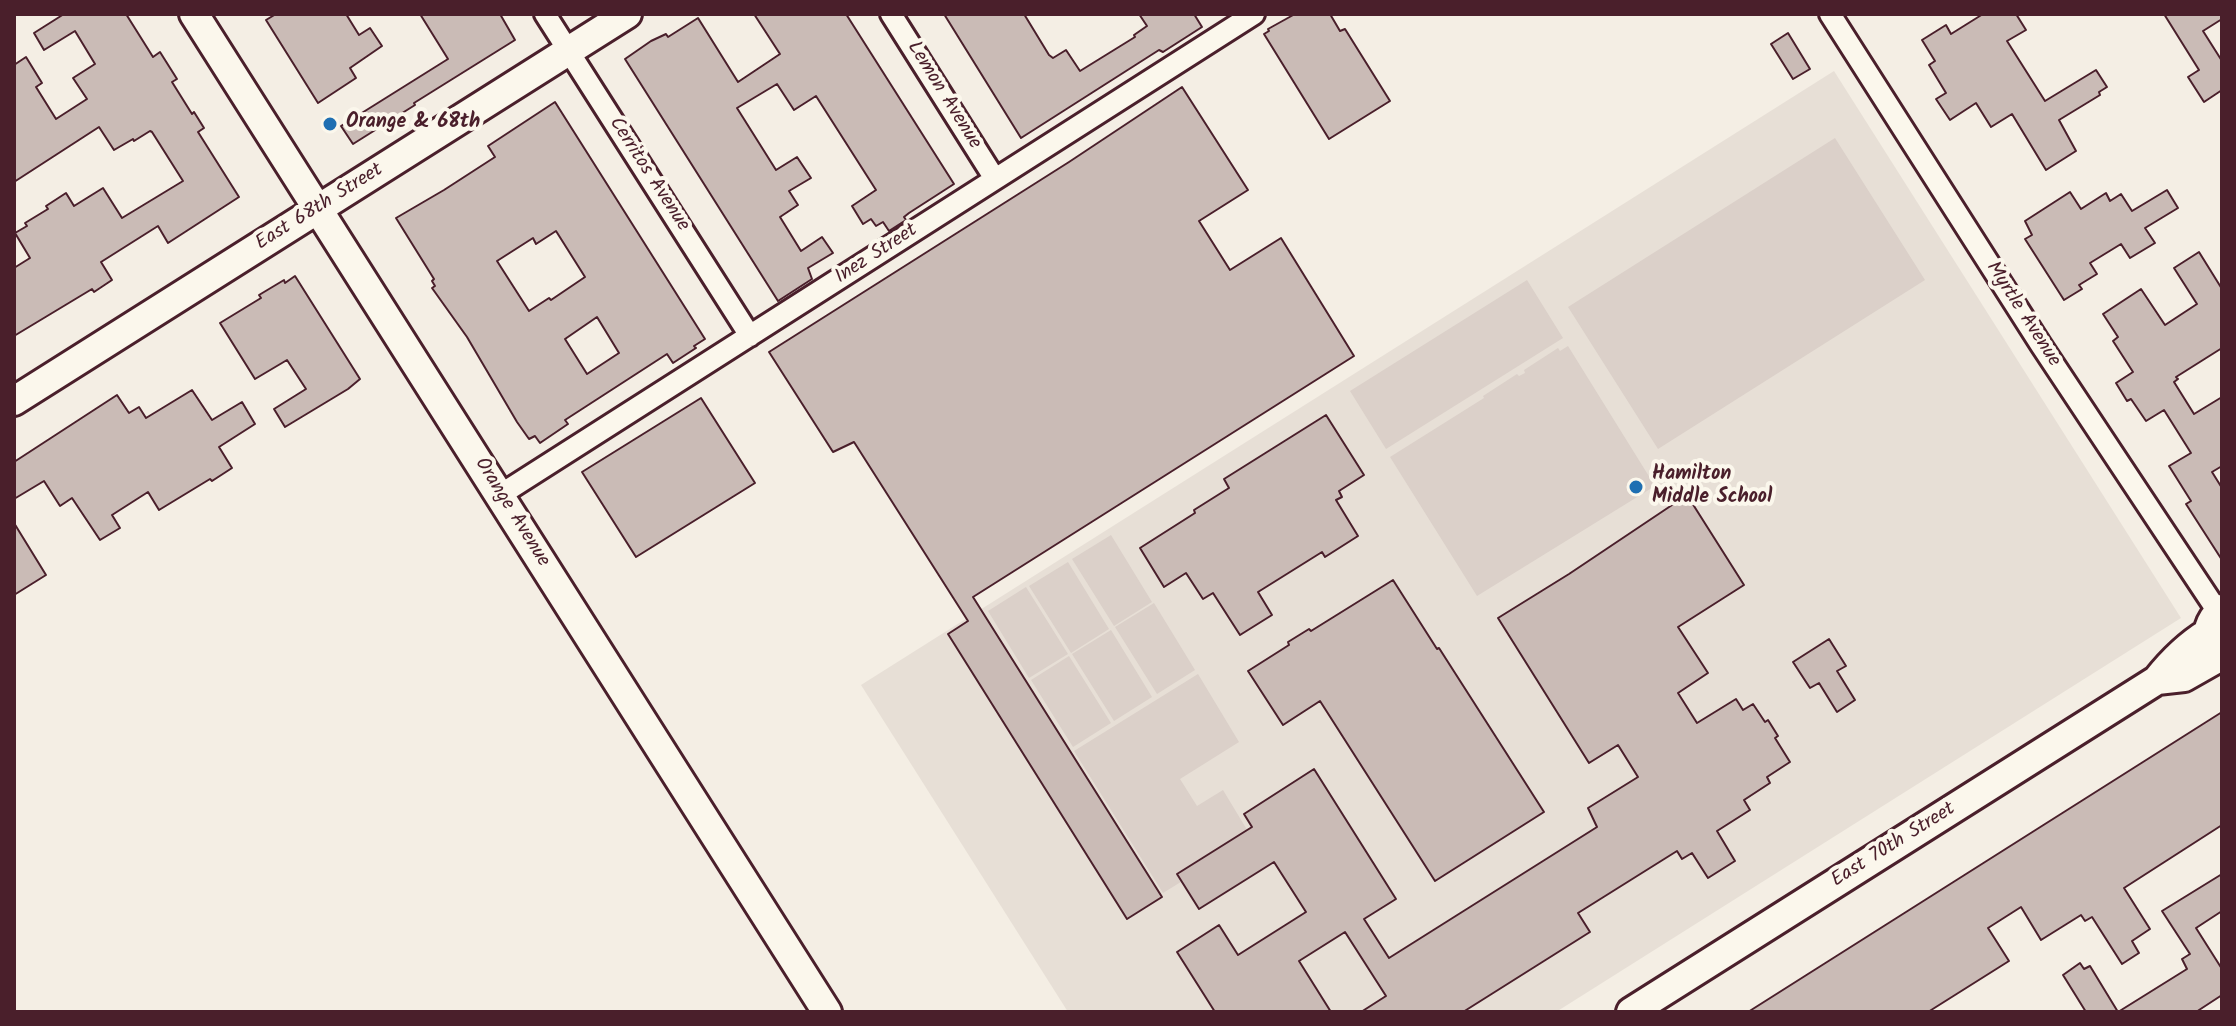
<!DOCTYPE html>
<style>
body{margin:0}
#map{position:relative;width:2236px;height:1026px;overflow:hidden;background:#f4eee4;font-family:Kalam,sans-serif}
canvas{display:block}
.frame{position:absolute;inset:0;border:16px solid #4a1f2b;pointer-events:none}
</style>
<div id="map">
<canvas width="2236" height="1026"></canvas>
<div class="frame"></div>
</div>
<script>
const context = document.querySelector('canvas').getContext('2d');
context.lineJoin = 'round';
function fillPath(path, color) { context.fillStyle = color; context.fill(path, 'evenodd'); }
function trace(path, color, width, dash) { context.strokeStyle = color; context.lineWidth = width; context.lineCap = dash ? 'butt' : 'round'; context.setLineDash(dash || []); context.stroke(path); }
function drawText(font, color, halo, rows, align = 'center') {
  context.font = font + ' Kalam,sans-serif'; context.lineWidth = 8; context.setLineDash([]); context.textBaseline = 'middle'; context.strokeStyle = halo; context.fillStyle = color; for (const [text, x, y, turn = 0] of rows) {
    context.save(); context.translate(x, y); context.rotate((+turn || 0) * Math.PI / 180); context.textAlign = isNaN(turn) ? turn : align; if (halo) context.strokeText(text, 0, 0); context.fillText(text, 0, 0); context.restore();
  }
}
fillPath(new Path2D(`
 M 1834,71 L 2181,618 L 1556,1012 L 1068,1012 L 861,685 Z`), '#e7dfd6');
fillPath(new Path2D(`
 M 1835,138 L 1925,280 L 1658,449 L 1568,307 Z
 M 1527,280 L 1563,338 L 1386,449 L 1350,391 Z
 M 1568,346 L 1655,486 L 1477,596 L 1390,457 L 1484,398 L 1483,396 L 1517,374 L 1519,376 L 1525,373 L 1524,370 L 1558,348 L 1560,351 Z
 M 1111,535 L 1152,602 L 1114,626 L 1072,559 Z
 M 1068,562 L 1109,629 L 1071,653 L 1029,586 Z
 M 1026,587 L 1068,654 L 1029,678 L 988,611 Z
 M 1154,603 L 1195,670 L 1157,694 L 1115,627 Z
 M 1111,630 L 1152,697 L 1114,721 L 1072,654 Z
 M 1069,656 L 1111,723 L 1073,747 L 1031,680 Z
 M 1198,674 L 1239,742 L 1180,779 L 1197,806 L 1223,790 L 1252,838 L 1163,893 L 1074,751 Z`), '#dbd0c9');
const building = new Path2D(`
 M 64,14 L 126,14 L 153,57 L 160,52 L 177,79 L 172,82 L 192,114 L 194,112 L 204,128 L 198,132 L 239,197 L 168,243 L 158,226 L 101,262 L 112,280 L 94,292 L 92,289 L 14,336 L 14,268 L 30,258 L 15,233 L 27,226 L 25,223 L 48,209 L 46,206 L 66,193 L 74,206 L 103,188 L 122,218 L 183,181 L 152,132 L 150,131 L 134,141 L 133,139 L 114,150 L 99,127 L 14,182 L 14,65 L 26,57 L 42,83 L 36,87 L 56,119 L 87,99 L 73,78 L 95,64 L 75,31 L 44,50 L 34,33 Z
 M 276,14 L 346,14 L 359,35 L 370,28 L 382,46 L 350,68 L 356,78 L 318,103 L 266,20 Z
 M 420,14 L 500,14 L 515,40 L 414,103 L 415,105 L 353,144 L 341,126 L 448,59 Z
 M 754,14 L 846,14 L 954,184 L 909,213 L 904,217 L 906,220 L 889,231 L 883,222 L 876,226 L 871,219 L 863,224 L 852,206 L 876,190 L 816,96 L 794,110 L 777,84 L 737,108 L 776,170 L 797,157 L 811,178 L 789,191 L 798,205 L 780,217 L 801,251 L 822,237 L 833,253 L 808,268 L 812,279 L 778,301 L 625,59 L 651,41 L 666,34 L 668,37 L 698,18 L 738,82 L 780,54 Z
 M 944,14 L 1024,14 L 1049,55 L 1053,58 L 1066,50 L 1080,71 L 1135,37 L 1134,35 L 1147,26 L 1139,14 L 1194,14 L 1202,27 L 1163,52 L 1159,50 L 1021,138 Z
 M 1295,14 L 1330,14 L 1340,31 L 1345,29 L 1390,101 L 1329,139 L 1264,34 L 1269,31 L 1268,29 Z
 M 1983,14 L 2016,14 L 2026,30 L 2007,41 L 2045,101 L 2096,70 L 2107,87 L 2099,92 L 2100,95 L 2059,120 L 2076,151 L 2046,170 L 2012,114 L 1991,127 L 1976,103 L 1950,120 L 1936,99 L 1946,93 L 1929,65 L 1935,61 L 1922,40 L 1946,25 L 1951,34 Z
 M 2164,14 L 2222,14 L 2222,19 L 2203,31 L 2222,61 L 2222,90 L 2204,102 L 2188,77 L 2199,70 Z
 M 1788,33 L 1810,69 L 1793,79 L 1771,44 Z
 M 1182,87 L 1248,190 L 1199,221 L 1230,270 L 1281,238 L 1354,356 L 973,597 L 1162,897 L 1127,919 L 948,634 L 968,621 L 854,442 L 833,452 L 769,352 L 1069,162 Z
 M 555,102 L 705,339 L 694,346 L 696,348 L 673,363 L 667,354 L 565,420 L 568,424 L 540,443 L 535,436 L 529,439 L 517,422 L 467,337 L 432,288 L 435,286 L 432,281 L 434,279 L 396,218 L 444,190 L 495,157 L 488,146 ZM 556,231 L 585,277 L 551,300 L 549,298 L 529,311 L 497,261 L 533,238 L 536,244 ZM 597,317 L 619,353 L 587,374 L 565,339 Z
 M 2167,190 L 2178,208 L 2145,228 L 2155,243 L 2130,258 L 2121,244 L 2090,263 L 2097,274 L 2079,285 L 2082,289 L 2064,300 L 2025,239 L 2032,235 L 2025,221 L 2070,192 L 2081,209 L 2106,193 L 2110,201 L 2121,194 L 2132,211 Z
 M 2199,252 L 2222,289 L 2222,348 L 2176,377 L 2178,379 L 2174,382 L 2194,414 L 2222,397 L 2222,466 L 2212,472 L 2222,488 L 2222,560 L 2186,504 L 2191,501 L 2169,466 L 2191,453 L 2164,410 L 2146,421 L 2131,399 L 2127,401 L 2116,383 L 2133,372 L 2113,341 L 2118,337 L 2103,314 L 2141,289 L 2165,325 L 2197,304 L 2174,268 Z
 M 295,276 L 360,379 L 348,389 L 285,427 L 274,409 L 306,389 L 287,360 L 255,379 L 220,323 L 261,298 L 259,295 L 284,280 L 285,283 Z
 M 192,390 L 212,420 L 242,402 L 255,424 L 219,447 L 232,468 L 212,481 L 210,479 L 159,510 L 148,492 L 112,515 L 120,528 L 100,540 L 72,498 L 60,506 L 44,481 L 14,499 L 14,462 L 117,395 L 129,413 L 139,407 L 146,418 Z
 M 701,398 L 755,483 L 636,557 L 582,472 Z
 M 1326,415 L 1364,475 L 1339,491 L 1342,497 L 1336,500 L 1358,536 L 1325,557 L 1322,552 L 1258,592 L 1272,615 L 1240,635 L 1213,593 L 1203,599 L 1186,573 L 1164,587 L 1140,548 L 1195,513 L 1194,510 L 1229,488 L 1224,479 Z
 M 1687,495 L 1744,585 L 1678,627 L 1708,673 L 1678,693 L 1697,723 L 1736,699 L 1743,710 L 1753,704 L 1765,722 L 1768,720 L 1778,736 L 1775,738 L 1790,762 L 1767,777 L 1770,783 L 1744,800 L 1750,810 L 1717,831 L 1735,861 L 1708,878 L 1692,853 L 1682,859 L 1677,851 L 1578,913 L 1590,932 L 1463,1012 L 1361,1012 L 1386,996 L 1345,932 L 1299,961 L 1331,1012 L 1215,1012 L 1177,952 L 1219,925 L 1238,955 L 1306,912 L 1274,862 L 1199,909 L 1177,874 L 1252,827 L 1244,814 L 1314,769 L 1396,899 L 1364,919 L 1389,958 L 1597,827 L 1588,808 L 1638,777 L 1618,745 L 1589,763 L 1498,618 L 1569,574 Z
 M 14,523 L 46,575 L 14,595 Z
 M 1393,580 L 1437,649 L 1439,648 L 1544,812 L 1435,881 L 1320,701 L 1283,725 L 1248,671 L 1289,645 L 1288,642 L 1309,629 L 1311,631 Z
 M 1829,639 L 1846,666 L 1837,671 L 1855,700 L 1837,712 L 1819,683 L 1810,688 L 1793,662 Z
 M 2222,712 L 2222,825 L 2124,888 L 2150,929 L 2132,941 L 2139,953 L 2122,964 L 2092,917 L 2085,921 L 2081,915 L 2041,940 L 2021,907 L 1988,928 L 2009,961 L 1928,1012 L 1748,1012 Z
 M 2222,874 L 2222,911 L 2196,928 L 2222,969 L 2222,995 L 2196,1012 L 2086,1012 L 2063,975 L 2080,963 L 2084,969 L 2090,966 L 2118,1012 L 2187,969 L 2182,959 L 2190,954 L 2162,911 Z`);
fillPath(building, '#cabbb6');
trace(building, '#4a1f2b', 2);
const street = new Path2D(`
 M 545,14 L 750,336
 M 891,14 L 995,179
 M 1830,14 L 2041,345 L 2218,612
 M 500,495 L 1254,14`);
const secondary = new Path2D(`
 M 194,14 L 827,1012
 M 14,401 L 627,14
 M 2213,648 C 2204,633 2210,620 2222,609
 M 2157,680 L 2184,677 L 2221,656
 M 1631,1012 L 2157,680 C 2172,661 2187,646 2208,633`);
trace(street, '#4a1f2b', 26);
trace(secondary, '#4a1f2b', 34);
trace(street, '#fbf7ec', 20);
trace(secondary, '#fbf7ec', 28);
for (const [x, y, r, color] of [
 [330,124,8,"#1f6fb2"],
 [1636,487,8,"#1f6fb2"]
]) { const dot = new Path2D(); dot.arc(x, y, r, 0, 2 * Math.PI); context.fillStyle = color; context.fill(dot); trace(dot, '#fbf7ec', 3); }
drawText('20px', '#4a1f2b', '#fbf7ec', [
 ["Lemon Avenue",943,96,58],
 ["Cerritos Avenue",648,175,57],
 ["East 68th Street",320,208,-32],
 ["Inez Street",877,255,-33],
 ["Myrtle Avenue",2022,315,57],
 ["Orange Avenue",511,513,58],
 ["East 70th Street",1894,846,-32]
]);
drawText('bold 20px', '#4a1f2b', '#fbf7ec', [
 ["Orange & 68th",346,124],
 ["Hamilton",1652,476],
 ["Middle School",1652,499]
], 'left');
</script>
